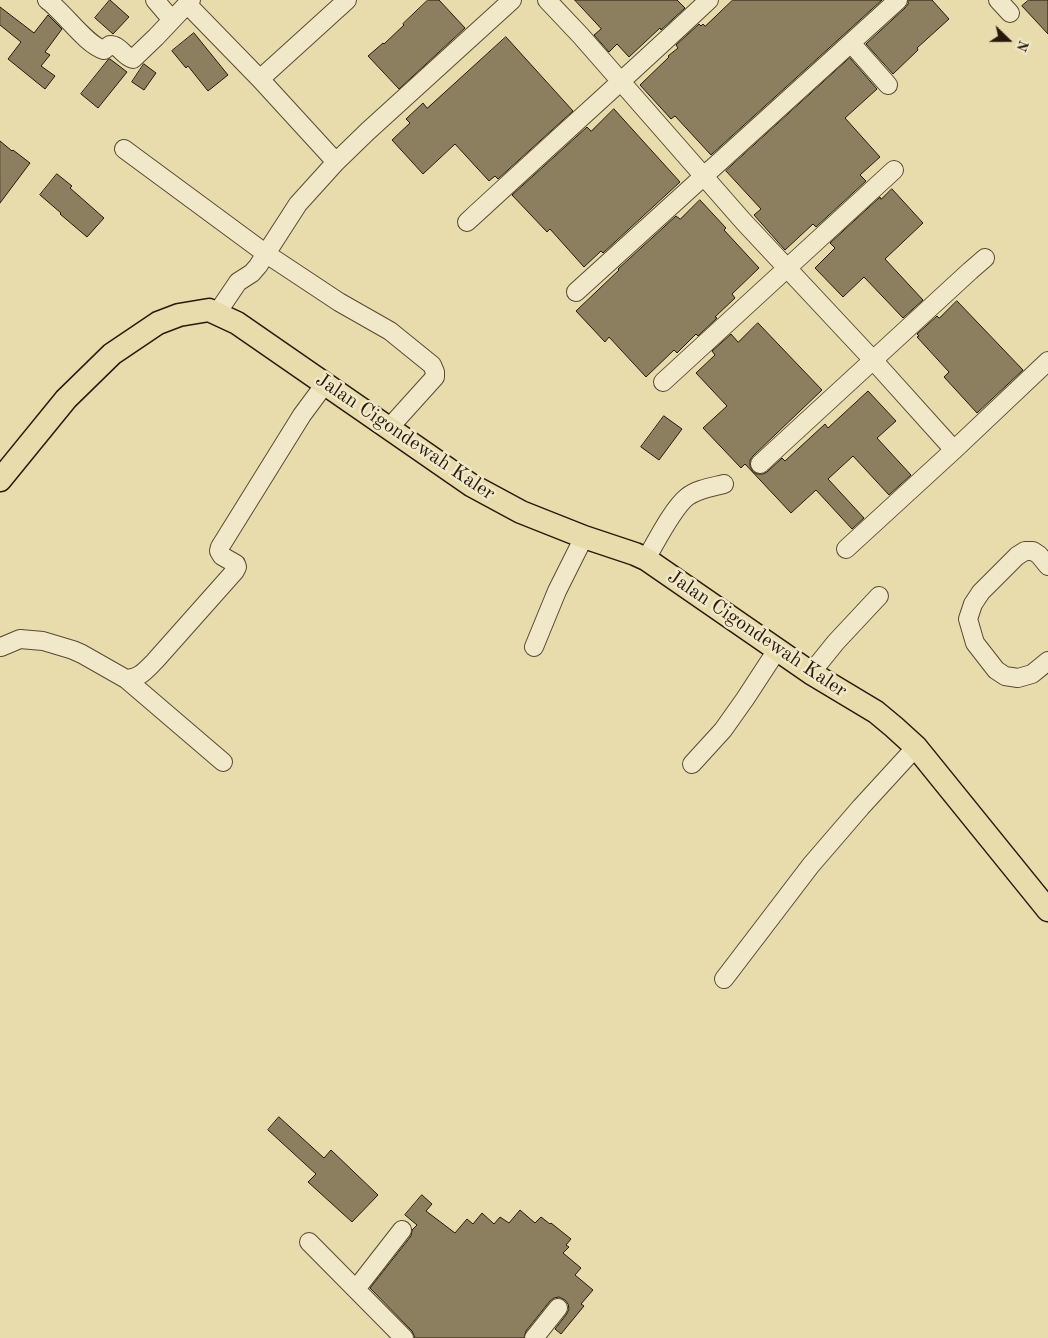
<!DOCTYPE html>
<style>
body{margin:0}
#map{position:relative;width:1048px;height:1338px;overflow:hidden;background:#e9dcac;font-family:"Old Standard TT",serif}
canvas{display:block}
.north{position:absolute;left:983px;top:15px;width:50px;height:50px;-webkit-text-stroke:4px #f1e8c9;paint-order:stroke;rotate:112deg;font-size:14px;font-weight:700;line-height:20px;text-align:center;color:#271a0b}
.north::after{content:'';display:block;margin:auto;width:18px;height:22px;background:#271a0b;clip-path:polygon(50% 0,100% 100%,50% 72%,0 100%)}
</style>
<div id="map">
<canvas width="1048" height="1338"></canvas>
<div class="north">N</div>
</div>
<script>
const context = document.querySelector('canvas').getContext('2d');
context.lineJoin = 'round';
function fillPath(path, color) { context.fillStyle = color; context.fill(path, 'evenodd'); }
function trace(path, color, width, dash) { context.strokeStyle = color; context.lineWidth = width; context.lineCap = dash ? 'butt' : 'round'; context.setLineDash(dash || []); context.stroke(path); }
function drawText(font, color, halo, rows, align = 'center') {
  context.font = font + ' "Old Standard TT",serif'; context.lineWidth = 5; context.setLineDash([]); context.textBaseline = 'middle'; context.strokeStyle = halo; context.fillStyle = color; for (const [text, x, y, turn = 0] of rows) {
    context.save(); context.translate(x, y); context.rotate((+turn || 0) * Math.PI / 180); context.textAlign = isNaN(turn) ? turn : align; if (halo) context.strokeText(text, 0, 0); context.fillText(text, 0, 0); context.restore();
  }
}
const building = new Path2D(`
 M 110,0 L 129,17 L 113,34 L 95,18 Z
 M 428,0 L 439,0 L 465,28 L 399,89 L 368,56 L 383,43 L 384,44 L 404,25 L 403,24 Z
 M 575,0 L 677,0 L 685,8 L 661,30 L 660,28 L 629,57 L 617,44 L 609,52 L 594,35 L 601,29 Z
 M 733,0 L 882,0 L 711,155 L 675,116 L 671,119 L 640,85 L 669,57 L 668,56 L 678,48 L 676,45 L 699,24 L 701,26 L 703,24 L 705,26 Z
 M 908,0 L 932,0 L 949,19 L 917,48 L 918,50 L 893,74 L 866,44 L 905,8 L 908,4 Z
 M 1029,0 L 1048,0 L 1048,34 L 1022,6 Z
 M 0,7 L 34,33 L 48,15 L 62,29 L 45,52 L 50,55 L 41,66 L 55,76 L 45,89 L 8,59 L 21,42 L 0,25 Z
 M 194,33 L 228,75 L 208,91 L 188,66 L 186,68 L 172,51 Z
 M 506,37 L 573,111 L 498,179 L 495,176 L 489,181 L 455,144 L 423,174 L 392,140 L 410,123 L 406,119 L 423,103 L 427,108 Z
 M 850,58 L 877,89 L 845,118 L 880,157 L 860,175 L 866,181 L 816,227 L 813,224 L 785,250 L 754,215 L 761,209 L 726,171 Z
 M 109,59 L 110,59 L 127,72 L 98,108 L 81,94 Z
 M 144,64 L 156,73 L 144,90 L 132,82 Z
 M 614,109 L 680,182 L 603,253 L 601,251 L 584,267 L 550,229 L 547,232 L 512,195 L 587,127 L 591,131 Z
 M 0,141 L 12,151 L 13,150 L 30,163 L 0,203 Z
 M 57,174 L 72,186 L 70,188 L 104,218 L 87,237 L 60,214 L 61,213 L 40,195 Z
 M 892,189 L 923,223 L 885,259 L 923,300 L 903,318 L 864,277 L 843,297 L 815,268 L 835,248 L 830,243 L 880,197 L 881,199 Z
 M 700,200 L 726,228 L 724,230 L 759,268 L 732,294 L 735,298 L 715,317 L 717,318 L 698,336 L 696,334 L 677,353 L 674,350 L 646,377 L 609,337 L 605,342 L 576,311 L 619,270 L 618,269 L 676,216 L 680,219 Z
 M 957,301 L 1023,370 L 977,413 L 944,377 L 949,372 L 917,337 L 919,336 L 917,334 L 937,316 L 939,318 Z
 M 758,323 L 822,390 L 753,456 L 750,460 L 750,466 L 753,472 L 757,474 L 763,474 L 767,472 L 782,458 L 785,461 L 825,424 L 828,428 L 868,391 L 896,421 L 877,438 L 911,475 L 889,495 L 853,456 L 828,479 L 864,518 L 852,529 L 816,490 L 791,513 L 745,464 L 741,468 L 703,428 L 727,406 L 696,373 L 715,355 L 712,351 L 731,334 L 738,342 Z
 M 664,416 L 682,429 L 659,460 L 641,447 Z
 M 279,1117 L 324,1158 L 331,1150 L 378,1195 L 352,1222 L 308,1182 L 316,1174 L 268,1130 Z
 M 422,1195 L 432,1204 L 426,1211 L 455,1233 L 467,1219 L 473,1224 L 482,1213 L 494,1224 L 500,1217 L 509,1223 L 520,1210 L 535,1223 L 541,1217 L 550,1224 L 551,1223 L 571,1239 L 566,1245 L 569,1247 L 563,1253 L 581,1268 L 575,1275 L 593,1290 L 581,1304 L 584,1306 L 561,1334 L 555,1329 L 566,1315 L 569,1309 L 568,1304 L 565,1300 L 559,1297 L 554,1298 L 550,1301 L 526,1331 L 524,1338 L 415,1338 L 412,1331 L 370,1288 L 411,1236 L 412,1230 L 417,1225 L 405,1215 Z`);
fillPath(building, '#8c7f5f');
trace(building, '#271a0b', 1);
const minor = new Path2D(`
 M 47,0 C 64,12 86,45 104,50 L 110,45 C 120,45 123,56 133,59 L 156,37 L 191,0
 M 155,0 L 172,20
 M 547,0 L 581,36 L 743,221 L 873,360 L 954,450
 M 998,0 L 1010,13
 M 187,4 L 260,79 L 336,162
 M 851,43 L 888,85
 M 260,79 L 347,0
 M 124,149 L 265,253 L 339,302 L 390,331 L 432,365 L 435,372 L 435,377 L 389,428
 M 467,222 C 547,148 629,75 709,0
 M 576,292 L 898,0
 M 217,313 L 238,282 L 252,273 L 258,266 L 298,204 L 336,162 L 368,131 L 512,0
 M 663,382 L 894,170
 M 760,464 L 970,271 L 985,258
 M 846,549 L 954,450 L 1048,361
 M 646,559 C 656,542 673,508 687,497 C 697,489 712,487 724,484
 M 1048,566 L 1039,555 L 1033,551 L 1025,551 L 1017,556 L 981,592 L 973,604 L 968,619 L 975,643 L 996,670 L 1005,676 L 1018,678 L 1032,674 L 1048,661
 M 1,647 L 20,639 L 43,641 L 73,650 L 82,654 L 126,679 L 223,762
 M 534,647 L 557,591 L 584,537
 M 811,673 L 836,642 L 879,596
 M 126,679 C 139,679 146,670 155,661 L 235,571 L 237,567 L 236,564 L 222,556 L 219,551 L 220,547 L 302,415 L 325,384
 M 692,764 L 723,730 L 745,699 L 777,650
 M 724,979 L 811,865 L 861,807 L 916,747
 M 309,1242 L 404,1338
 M 356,1289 L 402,1230
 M 534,1338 L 558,1308`);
const major = new Path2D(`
 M 0,480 L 66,399 L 112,354 L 158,323 L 179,315 L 209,310 L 237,323 L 471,485 L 521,512 L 584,537 L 635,554 L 646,559 L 811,673 L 876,712 L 894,727 L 916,747 L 1048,910`);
trace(minor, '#584a33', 20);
trace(major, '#271a0b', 25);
trace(minor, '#f1e8c9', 18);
trace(major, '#e9dcac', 22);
drawText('20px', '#271a0b', '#f1e8c9', [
 ["Jalan Cigondewah Kaler",405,437,34],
 ["Jalan Cigondewah Kaler",757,634,34]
]);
</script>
